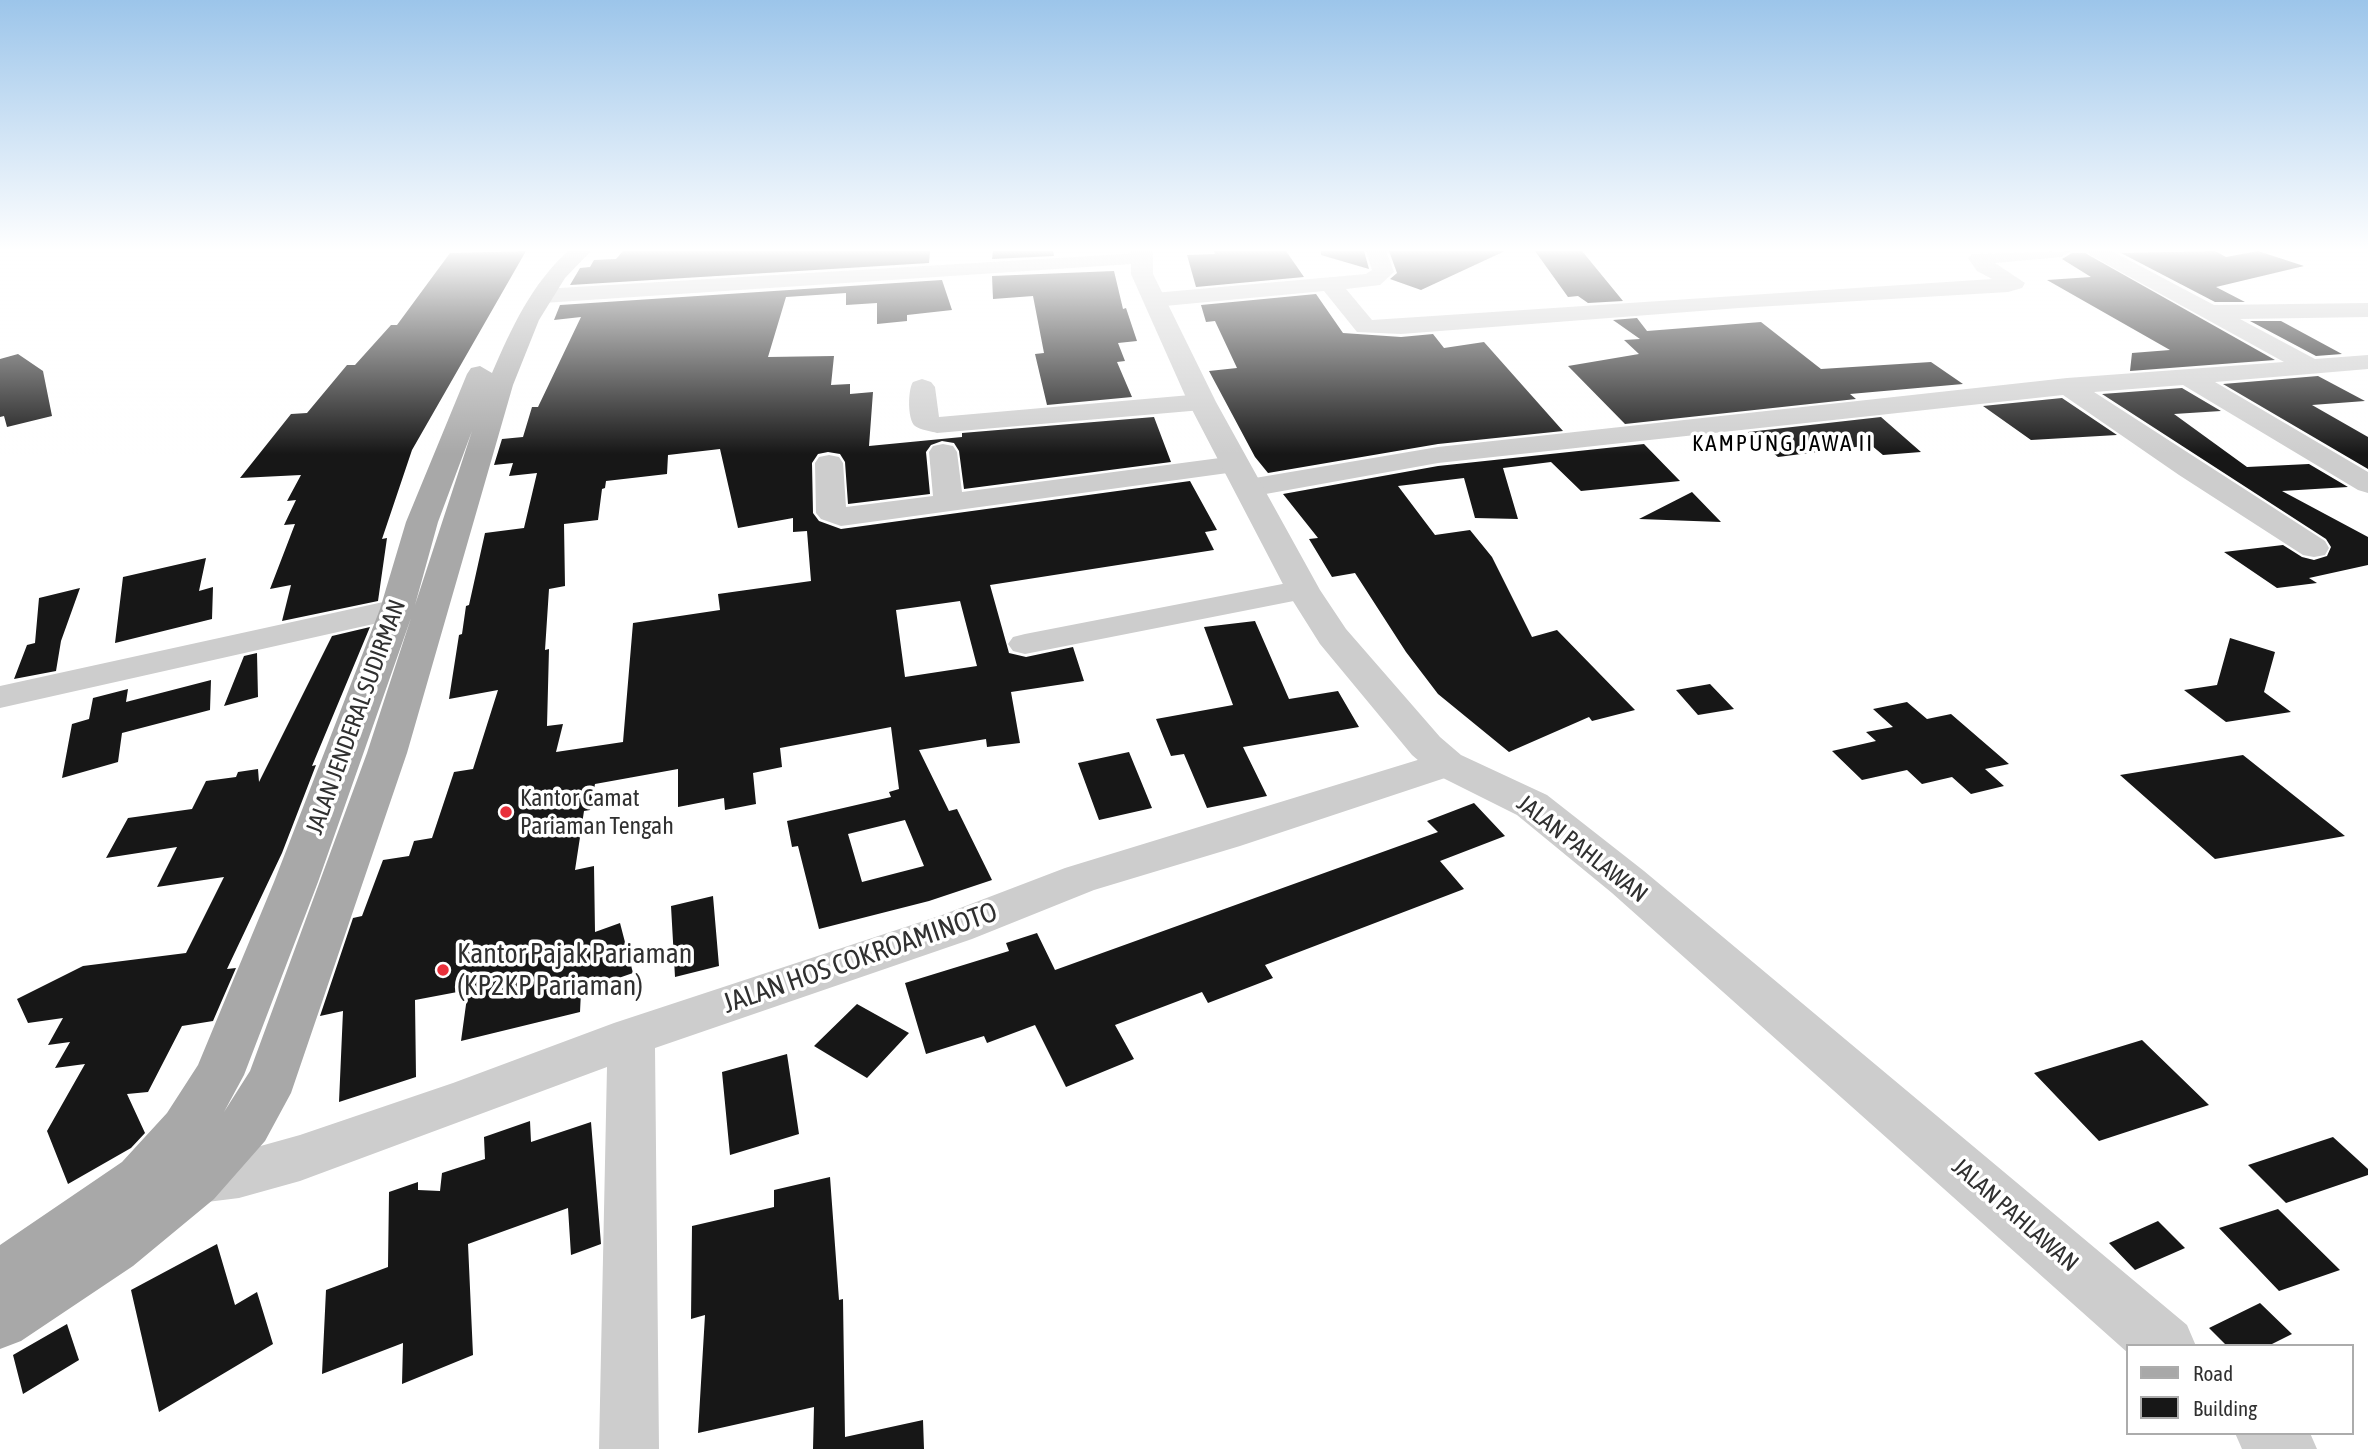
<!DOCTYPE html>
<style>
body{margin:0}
#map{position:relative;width:2368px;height:1449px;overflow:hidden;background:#fff;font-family:"Asap Condensed",sans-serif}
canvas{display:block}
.legend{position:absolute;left:2126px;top:1344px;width:228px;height:91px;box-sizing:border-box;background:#fff;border:2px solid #acacac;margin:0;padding:9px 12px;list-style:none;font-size:21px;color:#303030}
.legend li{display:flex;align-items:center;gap:14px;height:35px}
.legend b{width:35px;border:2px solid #acacac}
</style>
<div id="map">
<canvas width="2368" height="1449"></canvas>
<ul class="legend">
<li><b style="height:9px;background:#a8a8a8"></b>Road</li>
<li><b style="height:19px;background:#171717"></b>Building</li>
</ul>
</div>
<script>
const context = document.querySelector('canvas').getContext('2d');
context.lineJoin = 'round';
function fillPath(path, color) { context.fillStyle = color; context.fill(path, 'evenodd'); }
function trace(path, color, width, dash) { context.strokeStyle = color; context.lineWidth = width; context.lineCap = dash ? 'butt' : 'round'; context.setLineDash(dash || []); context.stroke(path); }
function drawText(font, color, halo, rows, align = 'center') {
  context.font = font + ' "Asap Condensed",sans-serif'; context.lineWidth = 7; context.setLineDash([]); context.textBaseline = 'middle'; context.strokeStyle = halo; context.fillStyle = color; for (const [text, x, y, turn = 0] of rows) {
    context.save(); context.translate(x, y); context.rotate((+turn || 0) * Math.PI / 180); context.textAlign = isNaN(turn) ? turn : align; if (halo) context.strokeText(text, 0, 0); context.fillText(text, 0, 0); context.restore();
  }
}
fillPath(new Path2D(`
 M 526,251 L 412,450 L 382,539 L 387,538 L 378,601 L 282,621 L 291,585 L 270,589 L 295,524 L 284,525 L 296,500 L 287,501 L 301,475 L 240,478 L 291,414 L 307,413 L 347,365 L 355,365 L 391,325 L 397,325 L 450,253 Z
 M 623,251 L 930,251 L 929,263 L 570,285 L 580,268 L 590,267 L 594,260 L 616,259 Z
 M 993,251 L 1053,251 L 1054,256 L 992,259 Z
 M 1214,251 L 1286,251 L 1304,277 L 1196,287 L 1187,255 L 1215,254 Z
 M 1321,251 L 1364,251 L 1369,269 L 1321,255 Z
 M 1389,251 L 1505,251 L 1421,290 L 1390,279 L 1397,273 Z
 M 1535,251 L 1582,251 L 1623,301 L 1588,303 L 1578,296 L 1568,297 Z
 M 2215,251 L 2226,257 L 2258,251 L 2304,266 L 2216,287 L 2245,302 L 2215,302 L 2121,253 Z
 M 2072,253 L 2085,253 L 2275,360 L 2130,371 L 2132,353 L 2170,350 L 2047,280 L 2091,277 L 2062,259 Z
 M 1114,271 L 1123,309 L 1126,308 L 1137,341 L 1118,343 L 1125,361 L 1117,362 L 1132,397 L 1047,405 L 1035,354 L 1044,353 L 1033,296 L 993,299 L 992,276 Z
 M 942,280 L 952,310 L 907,315 L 907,321 L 877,324 L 877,303 L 846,305 L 846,293 L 786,297 L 768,357 L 834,356 L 831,385 L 850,384 L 850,394 L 873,392 L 869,446 L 962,437 L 962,433 L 1154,417 L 1171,462 L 964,489 L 959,451 L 954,443 L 942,441 L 931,445 L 926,452 L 930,494 L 848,504 L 845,462 L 840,454 L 828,452 L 818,454 L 812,463 L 813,513 L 819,521 L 841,529 L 1190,481 L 1217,530 L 1205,532 L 1214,550 L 990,585 L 1009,653 L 1026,657 L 1073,647 L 1084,681 L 1011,692 L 1020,743 L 987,747 L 986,739 L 919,750 L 949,811 L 957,809 L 992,880 L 929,901 L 819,929 L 798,846 L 792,847 L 787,821 L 891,797 L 889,792 L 899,789 L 891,727 L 780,748 L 782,767 L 753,773 L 756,804 L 725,810 L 724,798 L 678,807 L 678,769 L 595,784 L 590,810 L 584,811 L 575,870 L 594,866 L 595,932 L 620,923 L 633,973 L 581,991 L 580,1012 L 461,1041 L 468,990 L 415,1000 L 416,1077 L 339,1102 L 343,1011 L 320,1016 L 353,918 L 362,916 L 383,860 L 409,856 L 414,841 L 432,838 L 454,772 L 473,769 L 498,690 L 449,699 L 459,635 L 462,634 L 466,606 L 469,605 L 485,533 L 524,528 L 537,473 L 509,476 L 513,463 L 494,465 L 502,439 L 523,437 L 532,407 L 538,407 L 581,317 L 554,320 L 560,305 ZM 720,449 L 738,528 L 793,518 L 793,532 L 807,531 L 811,581 L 718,594 L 720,610 L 633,623 L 623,742 L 556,752 L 563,724 L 547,726 L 549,649 L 545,650 L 549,589 L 565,586 L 564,524 L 598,520 L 602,489 L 605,488 L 606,481 L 667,474 L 668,455 ZM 960,601 L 977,666 L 905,677 L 896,610 ZM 905,820 L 924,866 L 862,882 L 848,834 Z
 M 1316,294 L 1343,333 L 1401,337 L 1433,334 L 1444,348 L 1484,342 L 1563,431 L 1438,444 L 1268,473 L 1255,457 L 1209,371 L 1237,368 L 1215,321 L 1206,322 L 1201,305 Z
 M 1637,318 L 1647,331 L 1761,322 L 1821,369 L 1931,362 L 1963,384 L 1850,394 L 1856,399 L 1625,424 L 1568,366 L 1639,354 L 1624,340 L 1640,339 L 1613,320 Z
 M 2250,321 L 2281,321 L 2342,354 L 2316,356 Z
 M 18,354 L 43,371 L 52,416 L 7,427 L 4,416 L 0,417 L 0,359 Z
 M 2318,376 L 2365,401 L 2312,405 L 2368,437 L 2368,469 L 2223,384 Z
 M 2182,388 L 2221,411 L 2174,414 L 2247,467 L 2309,464 L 2348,487 L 2282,491 L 2368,537 L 2368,565 L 2309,578 L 2317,583 L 2277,588 L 2224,552 L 2283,545 L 2302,557 L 2314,560 L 2327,556 L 2331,547 L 2326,539 L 2102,394 Z
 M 2062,398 L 2117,435 L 2031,440 L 1983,406 Z
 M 1881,417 L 1921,452 L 1883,455 L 1871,445 L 1778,457 L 1748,432 Z
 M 1644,444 L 1680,481 L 1581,491 L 1551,462 L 1503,468 L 1518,519 L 1475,518 L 1464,478 L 1398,486 L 1435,535 L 1470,530 L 1492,557 L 1532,637 L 1557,630 L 1635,710 L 1592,721 L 1589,717 L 1509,752 L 1438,694 L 1406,652 L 1355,573 L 1332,577 L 1309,539 L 1318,538 L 1283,494 L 1438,466 Z
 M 1692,492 L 1721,522 L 1639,519 Z
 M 206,558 L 199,591 L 213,587 L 212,619 L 115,643 L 123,577 Z
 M 80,588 L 61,641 L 56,671 L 14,679 L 27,645 L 35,643 L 39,598 Z
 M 1255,621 L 1289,699 L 1338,691 L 1359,727 L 1243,747 L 1267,796 L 1207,808 L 1184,754 L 1171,756 L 1156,719 L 1233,705 L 1204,627 Z
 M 370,627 L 312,766 L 316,765 L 282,853 L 227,969 L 236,968 L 213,1021 L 182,1026 L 148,1092 L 127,1094 L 145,1133 L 131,1148 L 68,1184 L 47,1131 L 85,1064 L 55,1068 L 70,1042 L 48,1045 L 63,1018 L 28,1023 L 17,999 L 83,966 L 186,953 L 224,877 L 157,887 L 177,847 L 106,858 L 128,818 L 192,809 L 206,781 L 236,777 L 238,772 L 258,769 L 259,782 L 332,636 Z
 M 2230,638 L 2275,652 L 2264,692 L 2291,712 L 2226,722 L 2184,690 L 2217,685 Z
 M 257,653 L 258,697 L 224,706 L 244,656 Z
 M 211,680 L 210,710 L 122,733 L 118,762 L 62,778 L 72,724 L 89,719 L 93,698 L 128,689 L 126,702 Z
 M 1710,684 L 1734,709 L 1698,715 L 1676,690 Z
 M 1907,702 L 1927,719 L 1951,714 L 2009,764 L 1985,769 L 2004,786 L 1971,794 L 1952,777 L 1922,784 L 1907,770 L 1862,780 L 1832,751 L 1876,741 L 1866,732 L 1893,727 L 1873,709 Z
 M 1129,752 L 1152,808 L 1099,820 L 1078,763 Z
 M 2243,755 L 2345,836 L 2215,859 L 2120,775 Z
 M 1474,803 L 1505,836 L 1440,861 L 1464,889 L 1265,965 L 1273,978 L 1208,1003 L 1202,992 L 1115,1025 L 1134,1059 L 1066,1087 L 1035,1025 L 987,1043 L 984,1036 L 926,1054 L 905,983 L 1009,951 L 1006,943 L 1037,933 L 1055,970 L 1438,832 L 1427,821 Z
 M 713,896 L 719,966 L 675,977 L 671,906 Z
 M 857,1004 L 909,1033 L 867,1078 L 814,1046 Z
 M 2142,1040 L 2209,1105 L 2099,1141 L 2034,1073 Z
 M 787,1054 L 799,1134 L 730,1155 L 722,1072 Z
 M 530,1121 L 531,1142 L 591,1122 L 601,1244 L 571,1255 L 568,1208 L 468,1244 L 473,1355 L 402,1384 L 403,1343 L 322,1374 L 326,1290 L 388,1267 L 389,1192 L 418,1182 L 418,1190 L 440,1191 L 442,1173 L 485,1159 L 484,1137 Z
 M 2333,1137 L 2368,1169 L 2368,1175 L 2286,1203 L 2248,1165 Z
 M 830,1177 L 839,1300 L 843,1299 L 845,1437 L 923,1420 L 924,1449 L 813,1449 L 814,1407 L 698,1433 L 705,1315 L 691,1319 L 692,1226 L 774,1207 L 774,1190 Z
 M 2278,1209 L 2340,1270 L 2279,1291 L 2219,1228 Z
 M 2158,1221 L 2185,1248 L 2135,1270 L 2109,1243 Z
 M 217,1244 L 235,1305 L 257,1292 L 273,1344 L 159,1412 L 131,1290 Z
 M 2260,1303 L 2292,1334 L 2268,1346 L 2227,1346 L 2209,1328 Z
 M 67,1324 L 79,1360 L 23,1394 L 13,1355 Z`), '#171717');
fillPath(new Path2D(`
 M 1366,251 L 1386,251 L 1394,272 L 1380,285 L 1346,289 L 1372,320 L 1992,279 L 1977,271 L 1968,258 L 1972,254 L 2071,251 L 2061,257 L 1995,263 L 2025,283 L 2022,288 L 2008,292 L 1739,308 L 1401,334 L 1357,332 L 1324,291 L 1154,307 L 1143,300 L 1154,293 L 1366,274 L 1372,270 Z
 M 2087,251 L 2112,251 L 2214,305 L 2368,303 L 2368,317 L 2240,319 L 2315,359 L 2368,355 L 2368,369 L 2215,382 L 2368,472 L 2368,493 L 2358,490 L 2183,385 L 2094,392 L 2325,541 L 2329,548 L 2325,555 L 2314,557 L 2303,555 L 2179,475 L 2063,395 L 1438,463 L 1249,497 L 1239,494 L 1235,488 L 1239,482 L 1249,479 L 1438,447 L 2067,378 L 2284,362 L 2090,255 Z
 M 1140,253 L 1151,259 L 1147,263 L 543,303 L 532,296 L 543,289 Z
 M 922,379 L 931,382 L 935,387 L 939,417 L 1202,394 L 1211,396 L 1215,402 L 1211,408 L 1202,410 L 937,433 C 931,431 920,430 915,426 C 907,419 908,389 913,382 Z
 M 943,444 L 953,446 L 957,452 L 962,492 L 1235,456 L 1245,458 L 1249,464 L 1245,470 L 1235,472 L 841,526 L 821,519 L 816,513 L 815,463 L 819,457 L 829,455 L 839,457 L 843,463 L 846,507 L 933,496 L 929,452 L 933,446 Z
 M 1303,580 L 1314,583 L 1319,590 L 1314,597 L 1025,654 L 1013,651 L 1008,644 L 1013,637 L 1025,634 Z
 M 397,599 L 409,602 L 413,609 L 409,616 L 0,708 L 0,686 Z
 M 1447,751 L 1460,755 L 1466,764 L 1460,773 L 1240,846 L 1094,890 L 972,939 L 655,1048 L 659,1449 L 599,1449 L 607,1067 L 300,1181 L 239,1198 L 183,1205 L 165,1198 L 157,1181 L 165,1164 L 183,1157 L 239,1152 L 300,1135 L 453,1083 L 614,1023 L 942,915 L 1065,868 Z`), '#cdcdcd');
fillPath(new Path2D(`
 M 1131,251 L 1153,251 L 1153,274 L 1216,402 L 1320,590 L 1346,629 L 1440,737 L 1461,755 L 1547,795 L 1644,871 L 2187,1325 L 2196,1346 L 2128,1346 L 2128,1353 L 1612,893 L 1517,815 L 1433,773 L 1412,755 L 1320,644 L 1286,590 L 1188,402 L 1131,274 Z
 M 2235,1433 L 2310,1433 L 2317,1449 L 2242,1449 Z`), '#cdcdcd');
fillPath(new Path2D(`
 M 568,251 L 591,251 L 565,278 L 539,320 L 513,385 L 407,753 L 291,1093 L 265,1141 L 214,1199 L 133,1266 L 21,1341 L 0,1349 L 0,1245 L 122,1162 L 167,1113 L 198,1065 L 274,882 L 380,609 L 406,522 L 467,374 L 471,368 L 480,366 L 492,373 C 512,327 531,285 568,251 ZM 472,431 L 415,605 L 438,522 ZM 411,618 L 367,753 L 250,1071 L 224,1112 L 244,1075 L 318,882 Z`), '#a8a8a8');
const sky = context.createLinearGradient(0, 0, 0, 454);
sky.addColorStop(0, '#9cc5ea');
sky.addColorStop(0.55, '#fff');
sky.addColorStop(1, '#ffffff00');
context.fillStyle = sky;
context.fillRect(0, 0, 2368, 454);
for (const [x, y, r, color] of [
 [506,812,7,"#e9303b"],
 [443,970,7,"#e9303b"]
]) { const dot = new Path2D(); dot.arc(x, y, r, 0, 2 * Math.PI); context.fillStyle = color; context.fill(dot); trace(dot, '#fff', 2.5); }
context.letterSpacing = '2px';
drawText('23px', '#000', '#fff', [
 ["KAMPUNG JAWA II",1783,444]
]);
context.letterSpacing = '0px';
drawText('24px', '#303030', '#fff', [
 ["JALAN JENDERAL SUDIRMAN",356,717,-70],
 ["JALAN PAHLAWAN",1582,849,38],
 ["JALAN PAHLAWAN",2015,1215,41]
]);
drawText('24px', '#303030', '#fff', [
 ["Kantor Camat",520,798],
 ["Pariaman Tengah",520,826]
], 'left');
drawText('28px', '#303030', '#fff', [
 ["Kantor Pajak Pariaman",457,954],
 ["(KP2KP Pariaman)",457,986]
], 'left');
drawText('28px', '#303030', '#fff', [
 ["JALAN HOS COKROAMINOTO",860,958,-19]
]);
</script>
